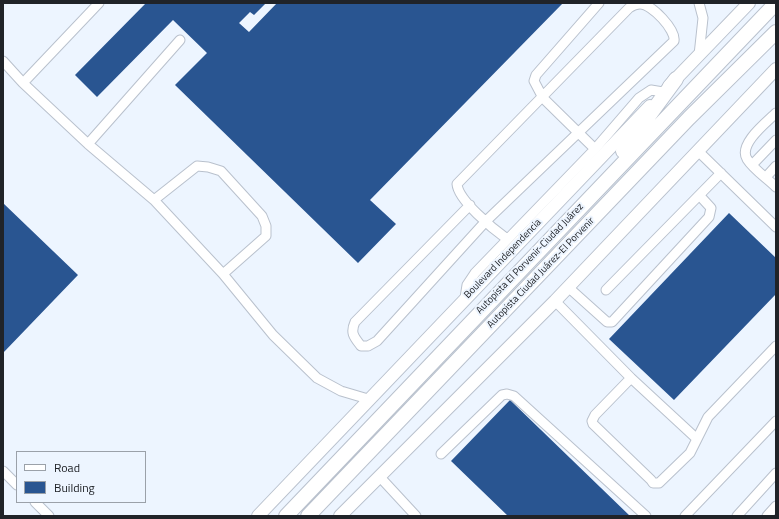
<!DOCTYPE html>
<meta charset="utf-8">
<style>
body{margin:0}
#map{position:relative;width:779px;height:519px;overflow:hidden;background:#edf5ff;font-family:"Titillium Web",sans-serif}
canvas{display:block}
.frame{position:absolute;inset:0;border:4px solid #202328;pointer-events:none}
.legend{position:absolute;left:16px;top:451px;width:130px;height:52px;box-sizing:border-box;background:#edf5ff;border:1px solid #9ba1a9;margin:0;padding:5px 7px;list-style:none;font-size:12px;color:#202328}
.legend li{display:flex;align-items:center;gap:8px;height:20px}
.legend b{width:20px;border:1px solid #9ba1a9}
</style>
<div id="map">
<canvas width="779" height="519"></canvas>
<div class="frame"></div>
<ul class="legend">
<li><b style="height:5px;background:#fff"></b>Road</li>
<li><b style="height:11px;background:#295591"></b>Building</li>
</ul>
</div>
<script>
const context = document.querySelector('canvas').getContext('2d');
context.lineJoin = 'round';
function fillPath(path, color) { context.fillStyle = color; context.fill(path, 'evenodd'); }
function trace(path, color, width, dash) { context.strokeStyle = color; context.lineWidth = width; context.lineCap = dash ? 'butt' : 'round'; context.setLineDash(dash || []); context.stroke(path); }
function drawText(font, color, halo, rows, align = 'center') {
  context.font = font + ' "Titillium Web",sans-serif'; context.lineWidth = 4; context.setLineDash([]); context.textBaseline = 'middle'; context.strokeStyle = halo; context.fillStyle = color; for (const [text, x, y, turn = 0] of rows) {
    context.save(); context.translate(x, y); context.rotate((+turn || 0) * Math.PI / 180); context.textAlign = isNaN(turn) ? turn : align; if (halo) context.strokeText(text, 0, 0); context.fillText(text, 0, 0); context.restore();
  }
}
fillPath(new Path2D(`
 M 146,3 L 266,3 L 254,15 L 250,12 L 239,23 L 249,32 L 277,3 L 563,3 L 370,200 L 396,224 L 358,263 L 175,85 L 207,53 L 173,20 L 97,97 L 75,75 Z
 M 3,203 L 78,275 L 3,353 Z
 M 729,213 L 776,258 L 776,294 L 674,400 L 609,339 Z
 M 510,400 L 630,516 L 508,516 L 451,461 Z`), '#295591');
const minor = new Path2D(`
 M 699,3 L 703,18 L 699,55
 M 3,61 L 23,83 L 88,144 L 154,200 L 223,274 L 273,335 L 317,378 L 341,391 L 368,399
 M 23,83 L 99,3
 M 776,113 C 767,122 738,144 747,159 C 754,170 767,178 776,187
 M 88,144 L 180,40
 M 595,149 L 543,98 L 534,81 L 536,75 L 599,3
 M 698,151 L 776,227
 M 752,165 L 776,140
 M 766,177 L 776,166
 M 154,200 L 197,166 L 208,167 L 221,171 L 262,216 L 266,226 L 266,236 L 223,274
 M 470,205 L 355,322 C 350,333 354,337 361,346 L 368,346 L 377,341 L 486,221 L 674,41 C 676,30 652,4 640,4 C 636,4 632,6 629,8 L 457,184 C 458,200 493,229 507,239
 M 568,287 L 607,322 L 612,322 L 709,217 L 711,208 L 700,196
 M 606,290 L 721,173
 M 465,298 L 467,285 L 475,273 L 595,149 L 639,98 L 651,90 L 663,92
 M 555,301 L 631,378 L 697,439
 M 631,378 L 595,415 L 592,421 L 593,424 L 651,480 L 653,483 L 659,483 L 690,453 L 708,417 L 776,346
 M 441,454 L 502,395 L 507,394 L 514,396 L 646,516
 M 3,471 L 17,485
 M 379,476 L 416,516
 M 35,502 L 49,516
 M 685,516 L 776,421
 M 737,516 L 776,473
 M 767,516 L 776,506`);
const major = new Path2D(`
 M 669,86 L 749,3
 M 258,516 L 650,106
 M 340,516 L 555,301 L 776,69`);
const highway = new Path2D(`
 M 623,151 L 676,79
 M 286,516 L 776,3
 M 308,516 L 689,118 L 776,32`);
trace(minor, '#b9c1cd', 11);
trace(major, '#b9c1cd', 14);
trace(highway, '#b9c1cd', 16);
trace(minor, '#fff', 9);
trace(major, '#fff', 12);
trace(highway, '#fff', 14);
drawText('10px', '#202328', '#edf5ff', [
 ["Boulevard Independencia",503,259,-46],
 ["Autopista El Porvenir-Ciudad Juárez",530,259,-46],
 ["Autopista Ciudad Juárez-El Porvenir",541,273,-46]
]);
</script>
